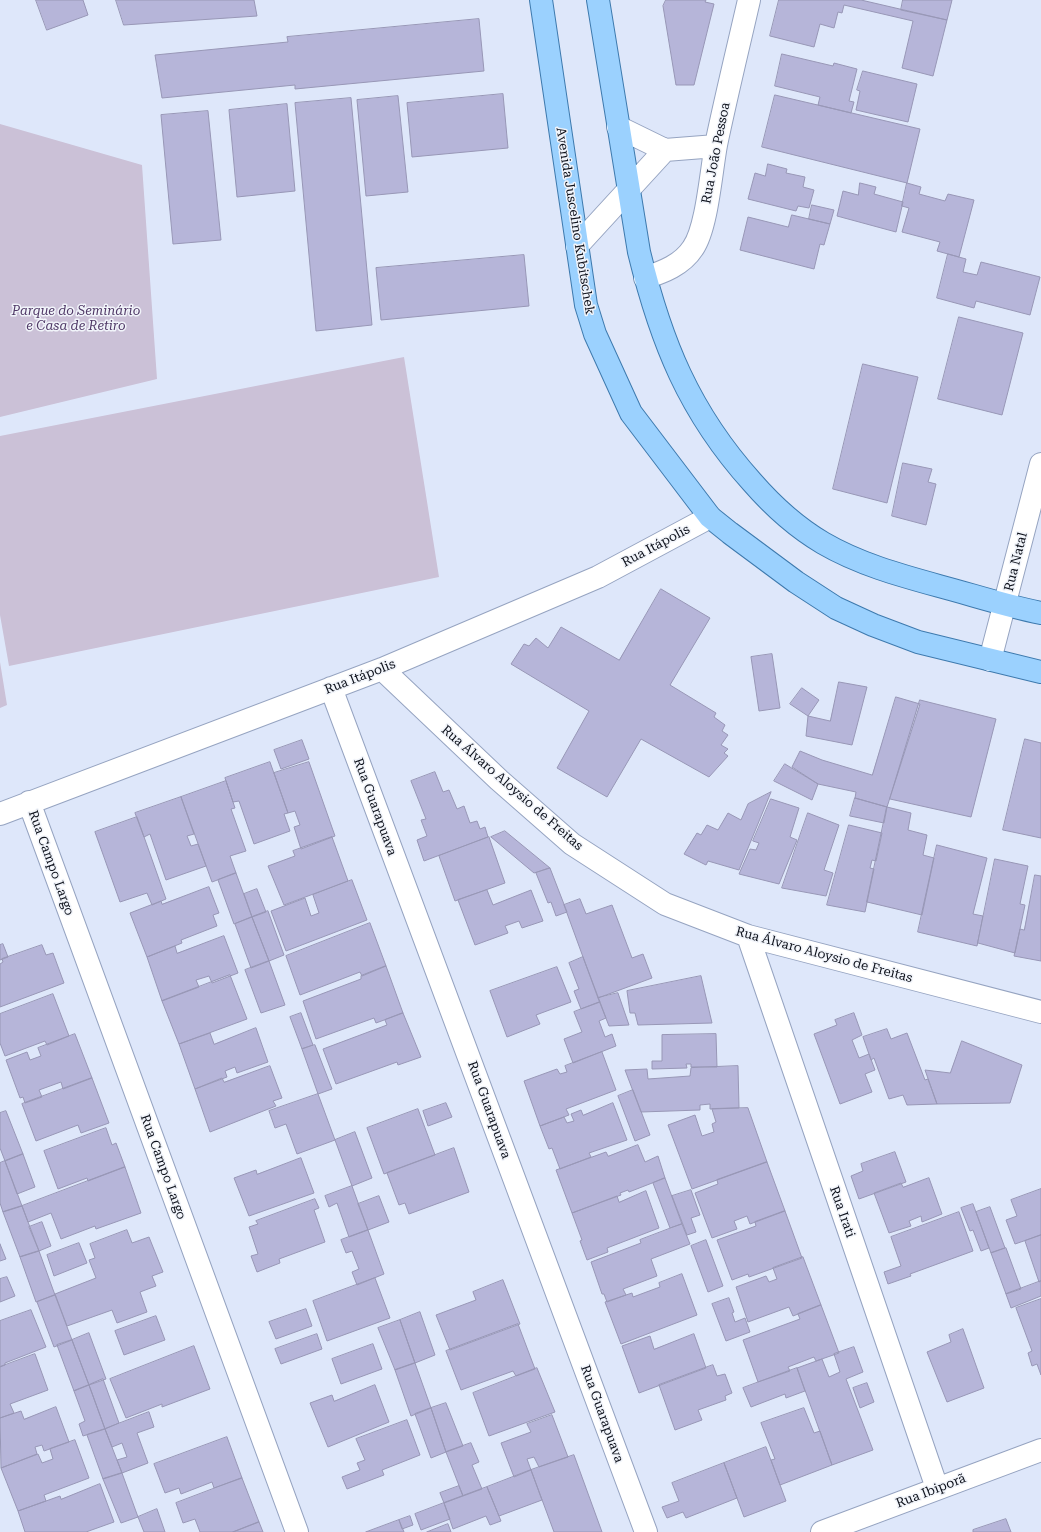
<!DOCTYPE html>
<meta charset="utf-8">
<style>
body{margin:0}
canvas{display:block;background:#dee7fa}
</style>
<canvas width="1041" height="1532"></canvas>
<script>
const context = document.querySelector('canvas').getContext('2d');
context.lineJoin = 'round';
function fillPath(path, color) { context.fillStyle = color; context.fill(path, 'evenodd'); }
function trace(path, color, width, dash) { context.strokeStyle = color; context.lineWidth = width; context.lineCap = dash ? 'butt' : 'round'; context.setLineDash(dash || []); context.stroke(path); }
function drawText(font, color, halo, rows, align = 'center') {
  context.font = font + ' "Roboto Serif",serif'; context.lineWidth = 3; context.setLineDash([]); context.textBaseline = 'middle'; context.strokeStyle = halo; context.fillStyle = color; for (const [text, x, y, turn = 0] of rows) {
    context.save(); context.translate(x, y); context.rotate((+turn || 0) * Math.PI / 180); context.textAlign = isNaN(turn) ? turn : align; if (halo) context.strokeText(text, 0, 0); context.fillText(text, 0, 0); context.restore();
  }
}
fillPath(new Path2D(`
 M 0,124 L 142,165 L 157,379 L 0,417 Z
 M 404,357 L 439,577 L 9,666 L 0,615 L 0,436 Z
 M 0,662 L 7,705 L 0,708 Z`), '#cbc1d7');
const building = new Path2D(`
 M 36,0 L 83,0 L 88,15 L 47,30 Z
 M 116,0 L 254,0 L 257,16 L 124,25 Z
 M 666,0 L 706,0 L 705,2 L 714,4 L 694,85 L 676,85 L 663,6 Z
 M 779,0 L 861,0 L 947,20 L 933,76 L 902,68 L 913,21 L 844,5 L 842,13 L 838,12 L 834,28 L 820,24 L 814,47 L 770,36 Z
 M 903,0 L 952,0 L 947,20 L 901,10 Z
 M 479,19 L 484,71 L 295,89 L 295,85 L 162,98 L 155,55 L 288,42 L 287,37 Z
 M 782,54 L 833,66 L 834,63 L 857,69 L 849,101 L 854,102 L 851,113 L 818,105 L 820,97 L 775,86 Z
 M 863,71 L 917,84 L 908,122 L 856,110 L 860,91 L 857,90 Z
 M 503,94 L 508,148 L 412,157 L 407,103 Z
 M 775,95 L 920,129 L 907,183 L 762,147 Z
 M 398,96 L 408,192 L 366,196 L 357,100 Z
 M 351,98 L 372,325 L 316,331 L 295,103 Z
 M 287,104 L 295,191 L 237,197 L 229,110 Z
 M 208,111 L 221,240 L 173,244 L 161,115 Z
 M 768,164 L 787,169 L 786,173 L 805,177 L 803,187 L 814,190 L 809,208 L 798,206 L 796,211 L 748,199 L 755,173 L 765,176 Z
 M 860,183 L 876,187 L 874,194 L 903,202 L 896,232 L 837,216 L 843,191 L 858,195 Z
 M 907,183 L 921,187 L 919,194 L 945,201 L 948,194 L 974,200 L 959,257 L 937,251 L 940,242 L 902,232 L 909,208 L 902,206 Z
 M 812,205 L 834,210 L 830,224 L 809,219 Z
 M 792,215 L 830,224 L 824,245 L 820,244 L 814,269 L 740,250 L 748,217 L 788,227 Z
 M 948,254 L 966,259 L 963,272 L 977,275 L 981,262 L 1040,277 L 1030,315 L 976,301 L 974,308 L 937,298 Z
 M 524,255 L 529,306 L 381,320 L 376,268 Z
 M 959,317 L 1023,333 L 1002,415 L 938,399 Z
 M 863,364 L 918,377 L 887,503 L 833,489 Z
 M 903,463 L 932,469 L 928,482 L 936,484 L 926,525 L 892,516 Z
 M 661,589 L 710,618 L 670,685 L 716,713 L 714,717 L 725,725 L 722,731 L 728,735 L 721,745 L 728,749 L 724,753 L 728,756 L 709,777 L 641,739 L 607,797 L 557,768 L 589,711 L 511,664 L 524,644 L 529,646 L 536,638 L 548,648 L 561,627 L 619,660 Z
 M 772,654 L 780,708 L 759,711 L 751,657 Z
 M 839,682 L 867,687 L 852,745 L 806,736 L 808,716 L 830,721 Z
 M 802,688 L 819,700 L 808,716 L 790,704 Z
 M 896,697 L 920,704 L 887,807 L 855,798 L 856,792 L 818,784 L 792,767 L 800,751 L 822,760 L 872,775 Z
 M 920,700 L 996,719 L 971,817 L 890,799 Z
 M 1025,739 L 1041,743 L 1041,838 L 1003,830 Z
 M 302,740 L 309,759 L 281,769 L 274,750 Z
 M 270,762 L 288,813 L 284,814 L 290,831 L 254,844 L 239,801 L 233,802 L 225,778 Z
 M 309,762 L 335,836 L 301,849 L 294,827 L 300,825 L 295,811 L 288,813 L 274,773 Z
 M 785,764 L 818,784 L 812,800 L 774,781 Z
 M 435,772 L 443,792 L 449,790 L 457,809 L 464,806 L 470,823 L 477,821 L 480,829 L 485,827 L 488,837 L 424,861 L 417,840 L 427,836 L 421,820 L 426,819 L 411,781 Z
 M 226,781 L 235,808 L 231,809 L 246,851 L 230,856 L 236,873 L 212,882 L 181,797 Z
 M 771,792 L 739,870 L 708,861 L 706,865 L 684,854 L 697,833 L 701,835 L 707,825 L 718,830 L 728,813 L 741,820 L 748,804 Z
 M 181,797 L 194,834 L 187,836 L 191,846 L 198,844 L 206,866 L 166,880 L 150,834 L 144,837 L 135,813 Z
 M 855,798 L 887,807 L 884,823 L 850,816 Z
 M 771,799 L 799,808 L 790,837 L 797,840 L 779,884 L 739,874 L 750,849 L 756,850 L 759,843 L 753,841 Z
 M 887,807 L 911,813 L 908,830 L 927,835 L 923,855 L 934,858 L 922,915 L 867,902 Z
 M 808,813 L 839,825 L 824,870 L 833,873 L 826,896 L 782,888 Z
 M 137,817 L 166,899 L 152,905 L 147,893 L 120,902 L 95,832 Z
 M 849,825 L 882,833 L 876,861 L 872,860 L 870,868 L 874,869 L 865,912 L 827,905 Z
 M 505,831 L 550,868 L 534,873 L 491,837 Z
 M 332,837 L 348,881 L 284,905 L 268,866 L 295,856 L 293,851 Z
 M 489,837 L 505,883 L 455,901 L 439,856 Z
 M 937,845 L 987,858 L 973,914 L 983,916 L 977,946 L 918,932 Z
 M 995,859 L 1028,866 L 1020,904 L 1025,905 L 1015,953 L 978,943 Z
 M 550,868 L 567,912 L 556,916 L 551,902 L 548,903 L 536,873 Z
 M 236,873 L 252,917 L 234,924 L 218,880 Z
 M 1035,875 L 1041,876 L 1041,961 L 1014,956 L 1020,929 L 1024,930 Z
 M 352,880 L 367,920 L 286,951 L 271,911 L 305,898 L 311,916 L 319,913 L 313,895 Z
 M 209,887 L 219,913 L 213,915 L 217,926 L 181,940 L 182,943 L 147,957 L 130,913 L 161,901 L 162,904 Z
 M 257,889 L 266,912 L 252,917 L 244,894 Z
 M 487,890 L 493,905 L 531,890 L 543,921 L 522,928 L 519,921 L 505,926 L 508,933 L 475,945 L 458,900 Z
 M 580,899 L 586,914 L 612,905 L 632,958 L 643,954 L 652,978 L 598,998 L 564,905 Z
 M 268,911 L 284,955 L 269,961 L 252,917 Z
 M 252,917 L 269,961 L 251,968 L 235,924 Z
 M 370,923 L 386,966 L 362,976 L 360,972 L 300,995 L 286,956 Z
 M 224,936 L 238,973 L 212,983 L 209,976 L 196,980 L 199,987 L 162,1001 L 147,957 L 175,946 L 177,953 Z
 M 3,944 L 8,957 L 0,960 L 0,945 Z
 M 42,945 L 46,955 L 53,953 L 64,983 L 0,1007 L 0,964 L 3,962 L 2,959 Z
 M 583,957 L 600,1002 L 581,1009 L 574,991 L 579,989 L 569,963 Z
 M 269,961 L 285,1005 L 261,1013 L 245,970 Z
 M 386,966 L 403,1013 L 376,1023 L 374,1018 L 316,1039 L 303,1001 L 361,979 L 361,976 Z
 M 557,967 L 571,1002 L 536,1015 L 540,1024 L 507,1037 L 490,991 Z
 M 230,975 L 247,1019 L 179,1044 L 162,1001 Z
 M 701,976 L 712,1023 L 638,1025 L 635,1013 L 630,1013 L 627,991 Z
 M 618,993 L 629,1025 L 609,1026 L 598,998 Z
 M 53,994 L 69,1036 L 47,1045 L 45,1041 L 5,1056 L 0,1043 L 0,1014 Z
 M 600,1002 L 606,1018 L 599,1021 L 605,1037 L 612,1034 L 616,1046 L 573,1063 L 564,1039 L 582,1032 L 574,1012 Z
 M 301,1013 L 313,1045 L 302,1049 L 290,1017 Z
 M 403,1013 L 421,1057 L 398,1065 L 397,1062 L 336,1084 L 323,1049 L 387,1025 L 385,1020 Z
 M 854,1013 L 862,1035 L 852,1040 L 859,1058 L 869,1054 L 875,1070 L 865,1074 L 872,1092 L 840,1104 L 814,1034 L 837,1025 L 835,1020 Z
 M 256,1028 L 268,1062 L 237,1073 L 235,1067 L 225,1071 L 227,1077 L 195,1089 L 179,1044 L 210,1033 L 214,1044 Z
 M 887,1029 L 891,1039 L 907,1033 L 925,1080 L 928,1079 L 937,1104 L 907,1105 L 903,1095 L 889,1099 L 874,1058 L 871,1060 L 863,1037 Z
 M 75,1034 L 92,1078 L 63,1089 L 61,1082 L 39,1090 L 42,1097 L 25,1103 L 23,1097 L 20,1098 L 6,1060 L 27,1052 L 30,1060 L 41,1056 L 38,1048 Z
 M 716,1034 L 717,1067 L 691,1067 L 691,1064 L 686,1064 L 687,1068 L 652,1069 L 652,1061 L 662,1061 L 662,1035 Z
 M 962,1041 L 1022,1065 L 1010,1103 L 937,1104 L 925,1070 L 950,1073 Z
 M 315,1045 L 332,1089 L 318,1094 L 302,1049 Z
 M 602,1052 L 616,1090 L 566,1109 L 569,1115 L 540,1126 L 524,1081 L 557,1069 L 560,1074 L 567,1072 L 565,1066 Z
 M 270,1066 L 282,1098 L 273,1101 L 276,1106 L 210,1132 L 195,1089 L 222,1078 L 224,1082 Z
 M 738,1066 L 739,1108 L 710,1109 L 710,1104 L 700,1105 L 700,1110 L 641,1112 L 625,1070 L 647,1069 L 648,1079 L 690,1076 L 691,1068 Z
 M 92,1078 L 109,1123 L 81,1133 L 78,1125 L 36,1141 L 22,1104 Z
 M 633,1090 L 650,1135 L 635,1141 L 618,1096 Z
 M 318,1094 L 335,1140 L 297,1154 L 286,1124 L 275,1128 L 269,1111 Z
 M 446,1103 L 452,1117 L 428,1126 L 423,1111 Z
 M 613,1103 L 627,1140 L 589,1153 L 591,1157 L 560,1169 L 552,1148 L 549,1149 L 540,1126 L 564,1117 L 567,1123 L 574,1121 L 571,1114 L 581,1110 L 583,1115 Z
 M 748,1108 L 767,1162 L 692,1189 L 668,1125 L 695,1115 L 702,1136 L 714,1132 L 712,1124 L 716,1122 L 712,1109 Z
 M 418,1109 L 435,1155 L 384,1174 L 367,1128 Z
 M 6,1111 L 23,1154 L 5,1161 L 0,1148 L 0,1113 Z
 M 106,1128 L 112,1145 L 116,1143 L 125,1167 L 88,1181 L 87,1178 L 58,1189 L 44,1151 Z
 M 355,1132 L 372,1178 L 352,1186 L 335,1140 Z
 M 638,1145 L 645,1162 L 658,1156 L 665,1178 L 629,1192 L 628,1190 L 620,1193 L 621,1195 L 572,1213 L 556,1170 L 606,1152 L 608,1156 Z
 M 454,1148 L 469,1192 L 409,1214 L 405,1203 L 399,1205 L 387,1173 Z
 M 895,1152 L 906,1182 L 859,1199 L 851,1176 L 863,1171 L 861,1164 Z
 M 23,1154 L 35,1187 L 17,1194 L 5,1161 Z
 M 301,1158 L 314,1193 L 249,1216 L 234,1178 L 256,1170 L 257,1174 Z
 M 5,1161 L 22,1206 L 3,1212 L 0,1203 L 0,1163 Z
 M 767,1162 L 785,1211 L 750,1224 L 747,1216 L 734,1221 L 737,1229 L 712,1238 L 695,1193 L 718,1184 L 717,1180 Z
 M 125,1167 L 141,1213 L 96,1229 L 95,1226 L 61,1239 L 51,1213 L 28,1222 L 22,1206 Z
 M 665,1178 L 682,1224 L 670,1228 L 653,1183 Z
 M 929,1178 L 942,1214 L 922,1222 L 921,1216 L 909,1221 L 911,1226 L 889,1233 L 874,1193 L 901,1183 L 903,1187 Z
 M 352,1186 L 368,1230 L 349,1237 L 337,1203 L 329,1207 L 325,1196 Z
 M 1041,1189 L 1041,1235 L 1015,1244 L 1006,1220 L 1017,1216 L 1011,1200 Z
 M 691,1190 L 700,1215 L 691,1218 L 696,1232 L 687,1235 L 672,1196 Z
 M 646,1191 L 659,1228 L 607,1248 L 608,1252 L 587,1260 L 580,1241 L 582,1240 L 572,1213 L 617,1196 L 619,1202 Z
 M 379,1196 L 389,1222 L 368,1230 L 358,1204 Z
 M 315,1199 L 319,1208 L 314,1210 L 325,1242 L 279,1259 L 280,1263 L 257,1272 L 251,1256 L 258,1254 L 249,1227 L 258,1224 L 256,1221 Z
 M 973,1204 L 989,1248 L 981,1251 L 973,1230 L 970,1231 L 961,1208 Z
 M 22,1206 L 39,1251 L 20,1257 L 3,1212 Z
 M 990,1207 L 1005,1248 L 991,1253 L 976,1212 Z
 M 785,1211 L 802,1258 L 749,1277 L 748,1274 L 732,1280 L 717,1240 L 756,1226 L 755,1222 Z
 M 959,1212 L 973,1251 L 910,1274 L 911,1276 L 888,1284 L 884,1272 L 901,1266 L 891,1237 Z
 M 42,1222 L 51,1246 L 39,1251 L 29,1227 Z
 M 682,1224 L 690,1244 L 651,1259 L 657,1276 L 623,1289 L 626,1295 L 607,1302 L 604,1294 L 602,1294 L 591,1262 L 641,1243 L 640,1240 Z
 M 127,1230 L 132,1243 L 149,1237 L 163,1272 L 152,1276 L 156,1286 L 140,1292 L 147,1312 L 117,1323 L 112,1310 L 67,1326 L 55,1294 L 96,1278 L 89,1260 L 95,1258 L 90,1244 Z
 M 368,1230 L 384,1274 L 357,1285 L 352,1272 L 359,1269 L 352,1251 L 346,1253 L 341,1240 Z
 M 1041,1235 L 1041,1281 L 1039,1282 L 1025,1241 Z
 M 706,1240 L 723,1286 L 708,1292 L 691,1246 Z
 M 79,1243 L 87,1263 L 54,1276 L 47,1255 Z
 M 0,1244 L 6,1259 L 0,1261 Z
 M 1006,1248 L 1021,1289 L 1006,1294 L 991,1253 Z
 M 39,1251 L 55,1295 L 36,1302 L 20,1257 Z
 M 803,1257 L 821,1305 L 793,1316 L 789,1307 L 748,1322 L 736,1287 L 766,1276 L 769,1282 L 777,1279 L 773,1268 Z
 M 682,1274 L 697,1315 L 621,1344 L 605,1302 L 632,1293 L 633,1297 L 660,1287 L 659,1283 Z
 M 7,1277 L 15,1296 L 0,1302 L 0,1279 Z
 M 375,1278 L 390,1318 L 327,1341 L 313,1301 Z
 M 503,1280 L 520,1324 L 450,1350 L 436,1315 L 476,1300 L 473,1292 Z
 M 1041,1281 L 1041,1296 L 1011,1308 L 1006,1294 Z
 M 55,1295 L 72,1340 L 54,1347 L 37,1302 Z
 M 729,1298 L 734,1312 L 732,1313 L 735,1322 L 745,1318 L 750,1332 L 726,1341 L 712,1304 Z
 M 1041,1299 L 1041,1375 L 1037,1364 L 1032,1366 L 1028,1353 L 1032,1351 L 1016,1308 Z
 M 821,1305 L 839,1353 L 816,1361 L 814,1357 L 788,1367 L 790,1371 L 758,1382 L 743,1340 L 800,1319 L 798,1314 Z
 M 306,1309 L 312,1326 L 276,1339 L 269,1322 Z
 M 31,1310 L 46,1347 L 5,1363 L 5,1365 L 0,1367 L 0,1321 Z
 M 420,1312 L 435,1355 L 415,1363 L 400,1320 Z
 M 156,1316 L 165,1340 L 124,1355 L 115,1331 Z
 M 400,1320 L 415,1363 L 395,1370 L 378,1328 Z
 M 518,1324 L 535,1369 L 516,1376 L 513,1371 L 461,1390 L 446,1351 Z
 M 963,1329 L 984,1388 L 947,1402 L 927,1352 L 951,1342 L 949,1335 Z
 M 89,1333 L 106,1379 L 89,1385 L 72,1340 Z
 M 317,1334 L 322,1349 L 281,1364 L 275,1349 Z
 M 694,1334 L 706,1368 L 639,1393 L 622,1346 L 650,1336 L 654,1349 Z
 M 72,1340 L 89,1385 L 74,1391 L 57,1345 Z
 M 373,1344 L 382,1369 L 341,1384 L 332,1359 Z
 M 194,1346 L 210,1389 L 162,1407 L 162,1404 L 126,1418 L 110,1379 Z
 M 854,1347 L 863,1372 L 846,1379 L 873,1450 L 832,1465 L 797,1368 L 822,1359 L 829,1377 L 840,1372 L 834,1354 Z
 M 35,1354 L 48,1390 L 10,1404 L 14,1413 L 0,1418 L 0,1367 Z
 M 415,1363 L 431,1408 L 411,1416 L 395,1370 Z
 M 713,1365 L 717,1376 L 725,1374 L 732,1393 L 725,1396 L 726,1400 L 698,1410 L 702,1420 L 675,1430 L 659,1385 Z
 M 537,1368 L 555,1412 L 489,1436 L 473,1393 Z
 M 797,1368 L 805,1391 L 786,1398 L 785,1394 L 751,1407 L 743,1388 Z
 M 103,1379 L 119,1423 L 105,1429 L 89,1385 Z
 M 867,1383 L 874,1402 L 860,1408 L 853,1388 Z
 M 89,1385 L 105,1429 L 83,1436 L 79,1424 L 85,1421 L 74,1391 Z
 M 375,1385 L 389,1422 L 328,1447 L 310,1403 L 332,1395 L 334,1401 Z
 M 446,1403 L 463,1446 L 446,1452 L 431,1408 Z
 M 56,1407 L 69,1442 L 44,1451 L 42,1445 L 35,1447 L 37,1454 L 1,1468 L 0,1418 L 21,1411 L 24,1419 Z
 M 431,1408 L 446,1452 L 431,1458 L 415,1414 Z
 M 804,1408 L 814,1433 L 820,1431 L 832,1465 L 780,1485 L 771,1460 L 775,1459 L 761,1423 Z
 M 149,1412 L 154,1427 L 137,1433 L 148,1463 L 122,1473 L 117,1460 L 127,1457 L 122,1443 L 112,1447 L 105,1429 Z
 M 552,1415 L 568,1457 L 539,1467 L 534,1457 L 527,1459 L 531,1470 L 514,1477 L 501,1443 L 531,1432 L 527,1424 Z
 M 407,1420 L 420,1455 L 382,1470 L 384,1475 L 347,1489 L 342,1477 L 360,1470 L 357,1463 L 365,1460 L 356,1439 Z
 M 105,1429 L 122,1473 L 103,1479 L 87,1435 Z
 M 227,1437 L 242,1478 L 214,1488 L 212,1482 L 181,1494 L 179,1488 L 165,1493 L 154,1464 Z
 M 75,1440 L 89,1478 L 44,1495 L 46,1501 L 18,1511 L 1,1468 L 38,1454 L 42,1463 L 53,1459 L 50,1449 Z
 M 471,1443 L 479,1462 L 472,1465 L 482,1489 L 463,1496 L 446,1452 Z
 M 766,1447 L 786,1501 L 744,1517 L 724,1463 Z
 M 574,1455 L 602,1532 L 554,1532 L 531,1470 Z
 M 724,1463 L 737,1498 L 686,1518 L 683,1512 L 667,1518 L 662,1507 L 679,1501 L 672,1483 Z
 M 531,1470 L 542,1500 L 499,1516 L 487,1487 Z
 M 122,1473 L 138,1517 L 121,1523 L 103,1479 Z
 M 242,1478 L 259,1522 L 233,1532 L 200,1532 L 195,1519 L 183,1523 L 176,1503 Z
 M 100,1484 L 114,1522 L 86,1532 L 25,1532 L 18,1511 L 60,1496 L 61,1499 Z
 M 459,1486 L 463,1496 L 444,1503 L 440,1493 Z
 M 487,1487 L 501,1521 L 490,1525 L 486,1516 L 453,1529 L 444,1503 Z
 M 444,1503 L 450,1519 L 421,1530 L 415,1514 Z
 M 157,1509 L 165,1532 L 144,1532 L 138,1517 Z
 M 410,1516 L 413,1525 L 402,1529 L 399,1520 Z
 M 1006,1519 L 1011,1532 L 973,1532 L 973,1530 Z
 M 399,1520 L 404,1532 L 366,1532 Z
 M 259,1522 L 263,1532 L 233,1532 Z
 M 448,1524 L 451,1532 L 427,1532 Z`);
fillPath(building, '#b6b5d9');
trace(building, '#9897b6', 1);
const minor = new Path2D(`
 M 618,127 L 665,150 L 716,146
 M 577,246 L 665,150
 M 645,278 C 663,272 682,265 693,248 C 707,228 711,172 716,145 C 726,97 738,48 749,0
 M 990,660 L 1041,464
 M 382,669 L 499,780 L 572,844 L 665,904 L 748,936 L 1041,1012
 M 331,688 L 646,1532
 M 29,802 L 297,1532
 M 0,814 L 382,669 L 598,577 L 710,517
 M 748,936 L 937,1488
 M 822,1532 L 1041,1450`);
const major = new Path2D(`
 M 541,0 L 586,305 L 595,334 L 631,413 L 710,517 L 730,533 L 796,582 L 836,608 L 873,625 L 918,642 L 1041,672
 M 598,0 L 639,252 C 661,342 689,412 752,482 C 772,505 796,527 823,543 C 859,564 899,575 939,586 C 973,595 1006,606 1041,613`);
trace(minor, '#96a4c1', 24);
trace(major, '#3e7aae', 24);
trace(minor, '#fff', 22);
trace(major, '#9bd1fe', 22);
drawText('13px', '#0c101a', '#f1f4fa', [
 ["Rua João Pessoa",716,153,-79],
 ["Avenida Juscelino Kubitschek",575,221,81],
 ["Rua Itápolis",656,546,-28],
 ["Rua Natal",1016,562,-76],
 ["Rua Itápolis",360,677,-21],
 ["Rua Álvaro Aloysio de Freitas",512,788,41],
 ["Rua Guarapuava",375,807,70],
 ["Rua Campo Largo",51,863,70],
 ["Rua Álvaro Aloysio de Freitas",824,955,15],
 ["Rua Guarapuava",489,1110,70],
 ["Rua Campo Largo",163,1167,70],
 ["Rua Irati",842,1212,71],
 ["Rua Guarapuava",602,1414,70],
 ["Rua Ibiporã",931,1491,-21]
]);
drawText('italic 13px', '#503967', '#f1f4fa', [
 ["Parque do Seminário",76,311],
 ["e Casa de Retiro",76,326]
]);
</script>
